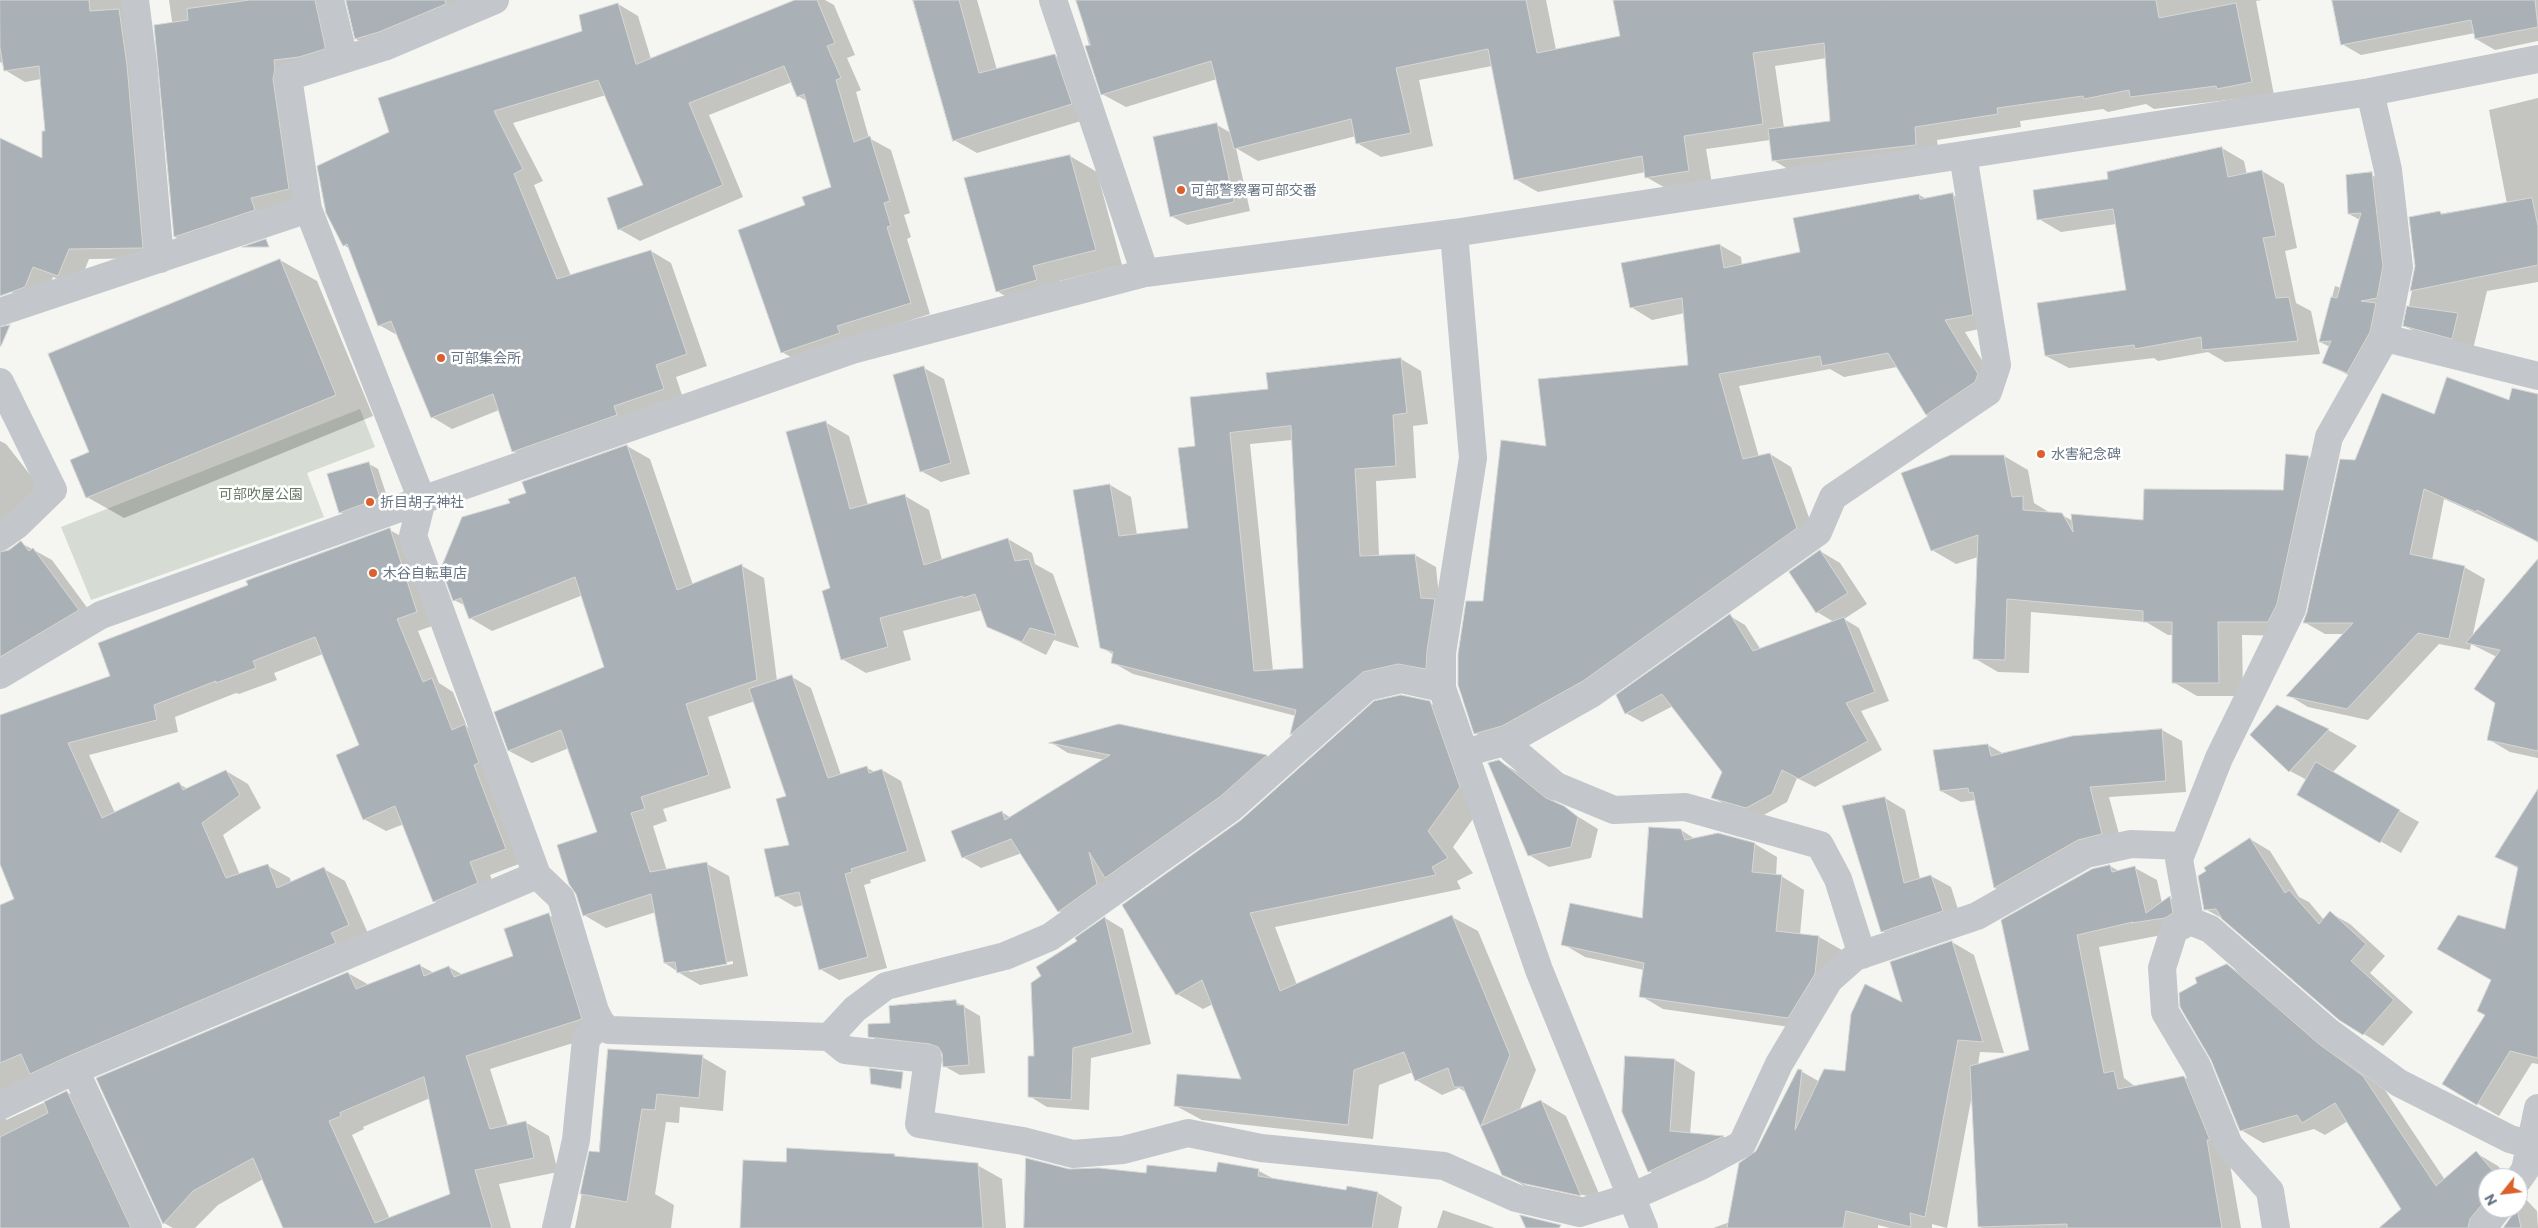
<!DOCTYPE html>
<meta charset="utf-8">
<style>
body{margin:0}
#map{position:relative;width:2538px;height:1228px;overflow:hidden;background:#f5f5f2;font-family:Commissioner,sans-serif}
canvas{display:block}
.north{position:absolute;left:2478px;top:1168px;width:50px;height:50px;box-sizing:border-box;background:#fff;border:1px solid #c1c7cd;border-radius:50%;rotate:241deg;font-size:14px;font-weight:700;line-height:20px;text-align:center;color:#657382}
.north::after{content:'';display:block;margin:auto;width:18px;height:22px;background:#db602c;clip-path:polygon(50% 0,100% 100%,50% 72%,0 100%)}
</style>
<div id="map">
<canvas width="2538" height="1228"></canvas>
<div class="north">N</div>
</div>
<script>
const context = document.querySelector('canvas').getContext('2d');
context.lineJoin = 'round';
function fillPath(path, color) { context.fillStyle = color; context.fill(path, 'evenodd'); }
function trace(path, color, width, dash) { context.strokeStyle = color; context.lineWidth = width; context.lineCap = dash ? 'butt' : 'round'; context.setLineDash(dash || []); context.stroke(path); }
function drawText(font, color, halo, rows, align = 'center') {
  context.font = font + ' Commissioner,"Noto Sans JP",sans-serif'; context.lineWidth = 5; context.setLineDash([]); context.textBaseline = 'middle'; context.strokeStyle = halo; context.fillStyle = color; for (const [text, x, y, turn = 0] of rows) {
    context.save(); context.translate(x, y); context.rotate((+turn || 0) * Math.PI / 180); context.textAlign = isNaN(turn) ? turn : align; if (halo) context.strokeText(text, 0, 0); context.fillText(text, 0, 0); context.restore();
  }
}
fillPath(new Path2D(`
 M 360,409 L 375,447 L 307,473 L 324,517 L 91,600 L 61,527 Z`), '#d6dcd3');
fillPath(new Path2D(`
 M 0,0 L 129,0 L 163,258 L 89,259 L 78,287 L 53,277 L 45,298 L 34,302 L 0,287 L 0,139 L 43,160 L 46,132 L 41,79 L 25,82 L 5,70 L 4,64 L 0,62 Z
 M 169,0 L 342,0 L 346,61 L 295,72 L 310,201 L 196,249 L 175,237 L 191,156 Z
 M 346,0 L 464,0 L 378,51 L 356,39 Z
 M 797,0 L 825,0 L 834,5 L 855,55 L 847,58 L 861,90 L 856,92 L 869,138 L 891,150 L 910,213 L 904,215 L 911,237 L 907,239 L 930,314 L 857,337 L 803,364 L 782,352 L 806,206 L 832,188 L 807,101 L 798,96 L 792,82 L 709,115 L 743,197 L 640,241 L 619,229 L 644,186 L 606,95 L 513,123 L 543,181 L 534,185 L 571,276 L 651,251 L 671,263 L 707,366 L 676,377 L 684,401 L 533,463 L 513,451 L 499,410 L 452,429 L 432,417 L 399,336 L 379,325 L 350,249 L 344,245 L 391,132 L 584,32 L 618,4 L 638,16 L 651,59 Z
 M 915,0 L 977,0 L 997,70 L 1054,55 L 1078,68 L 1094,117 L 977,153 L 954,140 Z
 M 1077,0 L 1546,0 L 1556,50 L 1622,37 L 1615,0 L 2262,0 L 2256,1 L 2274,95 L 2241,102 L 2236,99 L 2154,109 L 2146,104 L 2108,112 L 2103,109 L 2020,121 L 2021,127 L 1937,140 L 1939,157 L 1796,174 L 1773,160 L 1770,140 L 1706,149 L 1712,184 L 1669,190 L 1646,177 L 1646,172 L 1538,192 L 1515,179 L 1492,66 L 1419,80 L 1433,146 L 1381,157 L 1357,143 L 1356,136 L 1258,161 L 1236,148 L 1250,211 L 1187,225 L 1171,216 L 1217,125 L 1231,133 L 1217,79 L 1126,107 L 1102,94 ZM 1827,58 L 1831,123 L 1784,128 L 1775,66 Z
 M 2333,0 L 2538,0 L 2538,41 L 2495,50 L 2476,39 L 2475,33 L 2361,55 L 2342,44 Z
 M 2538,98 L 2538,282 L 2487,291 L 2473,349 L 2425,338 L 2405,326 L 2416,270 L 2410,218 L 2507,204 L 2489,110 Z
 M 2222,148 L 2244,161 L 2247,175 L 2262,171 L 2284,184 L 2297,248 L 2285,251 L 2296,303 L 2311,311 L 2320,354 L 2225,362 L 2208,352 L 2158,361 L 2154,358 L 2069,368 L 2046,356 L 2127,291 L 2116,224 L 2061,232 L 2039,219 L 2109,180 Z
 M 1070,156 L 1097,172 L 1122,265 L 1059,281 L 1063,295 L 1023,307 L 997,291 Z
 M 2372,175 L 2392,186 L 2403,278 L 2367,384 L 2324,363 L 2330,347 L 2320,342 L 2335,286 L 2341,288 L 2360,220 L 2349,214 Z
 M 1919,195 L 1927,199 L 1953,195 L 1974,207 L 1994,326 L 1965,332 L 1998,387 L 1947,427 L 1926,415 L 1897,367 L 1844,377 L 1830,369 L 1739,386 L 1759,457 L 1770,454 L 1791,467 L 1817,540 L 1496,745 L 1475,733 L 1485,603 L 1547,447 L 1689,366 L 1685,313 L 1652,320 L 1631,307 L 1720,245 L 1741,257 L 1742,266 L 1801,253 L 1795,219 Z
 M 280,260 L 317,281 L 373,416 L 124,518 L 87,497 L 91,453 Z
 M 1401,359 L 1421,371 L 1428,424 L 1413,426 L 1416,478 L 1376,481 L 1379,556 L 1415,555 L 1436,567 L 1447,680 L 1384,683 L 1311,746 L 1291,734 L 1296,716 L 1133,674 L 1112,662 L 1114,655 L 1101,647 L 1110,485 L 1131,497 L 1137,535 L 1189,529 L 1196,447 L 1269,390 ZM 1292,440 L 1304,669 L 1273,671 L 1250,444 Z
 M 924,368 L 944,379 L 970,474 L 941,482 L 921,471 Z
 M 2538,396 L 2538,541 L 2444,499 L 2432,560 L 2464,567 L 2485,579 L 2472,638 L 2538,583 L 2538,758 L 2510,752 L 2488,739 L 2496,702 L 2497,657 L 2471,644 L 2470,650 L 2439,644 L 2368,720 L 2308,707 L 2288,695 L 2345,634 L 2325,634 L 2304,622 L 2434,416 Z
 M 825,422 L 849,436 L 868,505 L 905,496 L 929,510 L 942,560 L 1008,539 L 1032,553 L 1035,564 L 1053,574 L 1079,648 L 1054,640 L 1046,655 L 988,626 L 982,610 L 903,631 L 911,660 L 866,673 L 842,659 L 832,589 Z
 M 0,441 L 6,444 L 42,490 L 3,550 L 4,552 L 21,543 L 52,560 L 97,621 L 0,688 Z
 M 627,446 L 650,459 L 693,585 L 742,566 L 764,578 L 777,681 L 792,677 L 811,688 L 841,775 L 867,768 L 875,772 L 882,770 L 901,781 L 926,861 L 870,880 L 871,883 L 864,885 L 887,968 L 839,980 L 820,969 L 804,905 L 795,907 L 776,896 L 791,846 L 788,797 L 755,701 L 708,717 L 731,788 L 663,809 L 667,821 L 653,826 L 667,871 L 707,864 L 729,876 L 748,976 L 700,985 L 678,972 L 665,963 L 656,912 L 606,928 L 584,915 L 598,833 L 569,748 L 532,763 L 509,751 L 496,713 L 606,667 L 583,595 L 492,631 L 470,618 L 466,606 L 454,600 L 511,504 L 527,494 ZM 733,961 L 733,964 L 690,972 L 688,970 Z
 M 2004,456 L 2028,470 L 2034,503 L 2047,511 L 2047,513 L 2062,515 L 2073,521 L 2145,522 L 2284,491 L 2308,457 L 2332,471 L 2292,636 L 2242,635 L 2243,696 L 2197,696 L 2173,682 L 2173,635 L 2168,635 L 2146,622 L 2031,612 L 2029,673 L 1998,672 L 1974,658 L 1978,557 L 1956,564 L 1932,550 Z
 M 369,464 L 378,469 L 389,503 L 350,518 L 340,512 Z
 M 390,530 L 411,542 L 438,624 L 418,631 L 439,683 L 453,692 L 467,727 L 487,738 L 527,861 L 490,875 L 498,895 L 456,913 L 434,901 L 404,824 L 386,831 L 364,819 L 360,746 L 323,654 L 274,673 L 277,680 L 239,694 L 236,693 L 175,717 L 178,732 L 89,755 L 115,813 L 179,784 L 188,789 L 226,771 L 248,784 L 261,808 L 223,835 L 240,875 L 268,866 L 290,878 L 291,883 L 324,869 L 345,881 L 370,938 L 6,1117 L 6,1120 L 67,1092 L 89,1105 L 146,1228 L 0,1228 L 0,947 L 16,900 L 0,861 L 0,716 L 112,677 Z
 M 1820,551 L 1840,563 L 1867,604 L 1844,619 L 1859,628 L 1889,701 L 1861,711 L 1882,750 L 1815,787 L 1797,778 L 1787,802 L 1762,816 L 1728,806 L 1713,798 L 1724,772 L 1673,706 L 1642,722 L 1626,713 L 1730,616 L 1745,625 L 1761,650 L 1834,622 L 1817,612 Z
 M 1430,703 L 1456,718 L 1485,802 L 1453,847 L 1473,873 L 1457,881 L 1461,889 L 1275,927 L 1297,985 L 1452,917 L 1478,931 L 1536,1070 L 1519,1111 L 1541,1101 L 1566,1116 L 1606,1210 L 1530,1189 L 1503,1174 L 1467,1093 L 1459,1088 L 1442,1095 L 1416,1080 L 1413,1072 L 1379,1085 L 1373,1139 L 1202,1120 L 1176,1106 L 1243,1081 L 1213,1004 L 1203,1009 L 1177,994 L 1123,905 ZM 1525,1183 L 1588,1196 L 1587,1198 L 1525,1185 Z
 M 1119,726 L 1267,756 L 1285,766 L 1078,922 L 1059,911 L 1022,853 L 981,868 L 963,857 L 1002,812 L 1011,818 L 1105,760 L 1068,753 L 1052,743 Z
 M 2162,730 L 2182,741 L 2186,792 L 2109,797 L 2122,845 L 2015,899 L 1995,888 L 1976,800 L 1961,802 L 1941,791 L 1988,745 L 2004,754 Z
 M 2328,730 L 2357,746 L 2332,773 L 2419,822 L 2401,853 L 2299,794 L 2307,780 L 2290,771 Z
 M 1499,761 L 1519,773 L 1559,805 L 1598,829 L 1591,858 L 1549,867 L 1529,855 Z
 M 1885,798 L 1905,810 L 1920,879 L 1931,876 L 1951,887 L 1962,922 L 1902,942 L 1882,931 Z
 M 2538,816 L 2538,1064 L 2532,1063 L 2499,1116 L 2444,1084 L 2486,1015 L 2519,869 L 2497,856 Z
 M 1681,830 L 1695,839 L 1755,844 L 1777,857 L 1776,876 L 1781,876 L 1804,890 L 1800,935 L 1819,937 L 1842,950 L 1837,987 L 1811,1030 L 1663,1009 L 1641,996 L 1644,970 L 1585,957 L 1563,944 L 1643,919 Z
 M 2250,839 L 2270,851 L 2299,897 L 2309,902 L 2324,920 L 2330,913 L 2350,924 L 2385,956 L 2370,973 L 2413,1012 L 2383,1046 L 2364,1034 L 2225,920 L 2205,909 Z
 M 2110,866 L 2119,871 L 2135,868 L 2157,880 L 2162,903 L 2170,898 L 2192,910 L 2188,930 L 2099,947 L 2124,1078 L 2136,1087 L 2184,1077 L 2206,1090 L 2228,1153 L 2241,1228 L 1982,1228 L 1980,1227 L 1972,1095 L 1947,1228 L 1932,1224 L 1932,1228 L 1890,1228 L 1878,1225 L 1878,1228 L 1713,1228 L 1730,1222 L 1757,1151 L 1799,1070 L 1820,1082 L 1846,1072 L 1904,1004 L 1952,942 L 1974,955 L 2004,1053 L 1980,1052 L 1978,1065 L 2031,1051 L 2002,921 Z
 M 549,915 L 573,929 L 605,1033 L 490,1069 L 508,1126 L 525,1122 L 549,1136 L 558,1172 L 499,1184 L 511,1228 L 284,1228 L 263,1179 L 218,1205 L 195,1228 L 173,1228 L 164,1223 L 348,973 L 369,985 L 419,965 L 434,973 L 449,967 L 463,975 L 515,957 ZM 430,1098 L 451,1195 L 390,1219 L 352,1135 L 364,1129 L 363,1127 Z
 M 1105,918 L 1123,929 L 1151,1044 L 1091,1058 L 1089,1110 L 1047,1107 L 1029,1096 L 1042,977 Z
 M 2227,965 L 2249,978 L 2341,1058 L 2385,1090 L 2445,1180 L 2476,1153 L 2498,1166 L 2508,1178 L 2488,1178 L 2488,1208 L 2512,1208 L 2495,1228 L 2411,1228 L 2403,1209 L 2348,1121 L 2325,1135 L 2314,1129 L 2263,1143 L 2241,1130 Z
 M 956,1002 L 980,1016 L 985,1073 L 960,1075 L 944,1066 L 944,1054 L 886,1046 L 870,1036 Z
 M 609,1050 L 702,1057 L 726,1071 L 723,1111 L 680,1107 L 679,1123 L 666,1122 L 655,1194 L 674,1205 L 671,1228 L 575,1228 L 590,1153 L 600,1153 Z
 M 1675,1060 L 1695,1072 L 1690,1134 L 1724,1137 L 1742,1148 L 1669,1183 L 1649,1171 Z
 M 894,1155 L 899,1158 L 977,1165 L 1002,1179 L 1006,1228 L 741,1228 L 787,1164 Z
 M 1069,1170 L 1147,1175 L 1259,1171 L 1276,1180 L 1347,1191 L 1348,1187 L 1378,1193 L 1402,1207 L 1398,1228 L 1025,1228 Z
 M 2518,1191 L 2537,1211 L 2538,1228 L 2504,1228 L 2512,1218 L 2515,1208 L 2518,1208 Z
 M 1443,1210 L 1495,1228 L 1437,1228 Z`), '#0003');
const building = new Path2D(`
 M 0,0 L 89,0 L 90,11 L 119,9 L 127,65 L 143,248 L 69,249 L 58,276 L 33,267 L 25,287 L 0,296 L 0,138 L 42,158 L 42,131 L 45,131 L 39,66 L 4,71 L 0,48 Z
 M 250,0 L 315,0 L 325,46 L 325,49 L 299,57 L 274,60 L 275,69 L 273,79 L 289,189 L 251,198 L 255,210 L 174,237 L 154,25 L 188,20 L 187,9 Z
 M 346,0 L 445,0 L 446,4 L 379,32 L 355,39 Z
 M 795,0 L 817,0 L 835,43 L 827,46 L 841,78 L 836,80 L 854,142 L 870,136 L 890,201 L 884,203 L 891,226 L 887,227 L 911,303 L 837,326 L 840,333 L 781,353 L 738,230 L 805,205 L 802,197 L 831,187 L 804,94 L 797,97 L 784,66 L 689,103 L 723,185 L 618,230 L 607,198 L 643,185 L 598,80 L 494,111 L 523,169 L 514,174 L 557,279 L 651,250 L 687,354 L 656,365 L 664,389 L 614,406 L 617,415 L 512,452 L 493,394 L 431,418 L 391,321 L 378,326 L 347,244 L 343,246 L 326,213 L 317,166 L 389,132 L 378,98 L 582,31 L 579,15 L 618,3 L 636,64 Z
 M 913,0 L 959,0 L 979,73 L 1055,54 L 1072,104 L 953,141 Z
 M 1076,0 L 1526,0 L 1537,53 L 1620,36 L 1613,0 L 2156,0 L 2159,18 L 2236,3 L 2252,82 L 2217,89 L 2216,86 L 2130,97 L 2129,90 L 2084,99 L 2083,96 L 1997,108 L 1998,114 L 1915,127 L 1916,145 L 1772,161 L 1768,129 L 1830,121 L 1824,43 L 1753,53 L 1763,124 L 1684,136 L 1689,171 L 1645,178 L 1642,156 L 1514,180 L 1488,49 L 1396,68 L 1411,133 L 1356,144 L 1351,119 L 1234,149 L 1211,61 L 1101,95 L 1085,46 L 1090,45 Z
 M 2332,0 L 2535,0 L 2538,27 L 2475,39 L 2471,20 L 2341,45 Z
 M 1217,123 L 1234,202 L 1170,217 L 1153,137 Z
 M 2222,147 L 2228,177 L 2262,170 L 2276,236 L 2263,238 L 2276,298 L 2289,297 L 2298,341 L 2202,350 L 2201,337 L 2135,349 L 2134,345 L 2045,356 L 2037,303 L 2126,290 L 2113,209 L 2037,220 L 2033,190 L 2108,179 L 2107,172 Z
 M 1070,155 L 1096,250 L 1033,266 L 1037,280 L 996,292 L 964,178 Z
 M 2372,172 L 2383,266 L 2377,298 L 2361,301 L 2376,303 L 2370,332 L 2347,373 L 2322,363 L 2331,341 L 2319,342 L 2331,297 L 2337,298 L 2361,213 L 2348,214 L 2346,175 Z
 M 1953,193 L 1973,315 L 1945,320 L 1978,374 L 1975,382 L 1926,415 L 1888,353 L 1822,366 L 1820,356 L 1719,374 L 1743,459 L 1770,453 L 1797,528 L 1583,681 L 1502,726 L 1474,734 L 1458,685 L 1458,654 L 1466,601 L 1483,601 L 1501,440 L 1546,446 L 1538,379 L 1688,365 L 1682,298 L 1630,308 L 1621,263 L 1720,244 L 1724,268 L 1800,252 L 1793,218 L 1919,194 L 1920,199 Z
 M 2532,198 L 2538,226 L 2538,265 L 2410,291 L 2415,266 L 2409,217 L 2440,211 L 2441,214 Z
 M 266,239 L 269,247 L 242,247 Z
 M 280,259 L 336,395 L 86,498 L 70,460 L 89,452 L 48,354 Z
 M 2407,306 L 2458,313 L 2452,339 L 2403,326 Z
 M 10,325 L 1,346 L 0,346 L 0,327 Z
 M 1401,358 L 1407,413 L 1393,415 L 1396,466 L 1355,469 L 1360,556 L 1415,554 L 1421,598 L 1435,599 L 1427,651 L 1426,669 L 1398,664 L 1363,672 L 1290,735 L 1296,710 L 1111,663 L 1113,652 L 1100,648 L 1073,490 L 1110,484 L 1119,536 L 1188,528 L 1178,448 L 1195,446 L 1190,397 L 1268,389 L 1266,373 ZM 1291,426 L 1303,668 L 1254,671 L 1230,433 Z
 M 924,366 L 951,463 L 920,472 L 893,375 Z
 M 2447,377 L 2509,400 L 2512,388 L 2538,394 L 2538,542 L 2477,510 L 2476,512 L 2424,489 L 2410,554 L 2465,566 L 2449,639 L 2418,633 L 2347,709 L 2286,696 L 2353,623 L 2303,623 L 2307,612 L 2340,459 L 2355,460 L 2382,393 L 2434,414 Z
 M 826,421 L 850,509 L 905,494 L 924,565 L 1008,538 L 1015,561 L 1029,559 L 1056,635 L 1030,628 L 1022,642 L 987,627 L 975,594 L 963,598 L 963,596 L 880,618 L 888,647 L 841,660 L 822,591 L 830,588 L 786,432 Z
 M 627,445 L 677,590 L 742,564 L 757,680 L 686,704 L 709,775 L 641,797 L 645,809 L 631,813 L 650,872 L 707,862 L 727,964 L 677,973 L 675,962 L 664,963 L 651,894 L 583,916 L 576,894 L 569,884 L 557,845 L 597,832 L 561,730 L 508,751 L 494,712 L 604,667 L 575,577 L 469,619 L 461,598 L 453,601 L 441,568 L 462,517 L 510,503 L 508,499 L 526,493 L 522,482 Z
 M 2286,454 L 2309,456 L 2277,604 L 2268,622 L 2218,622 L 2219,683 L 2172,683 L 2172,622 L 2143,622 L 2143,611 L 2007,599 L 2005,660 L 1973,659 L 1978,535 L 1931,551 L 1901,473 L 1951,455 L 2004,455 L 2012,497 L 2023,496 L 2023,510 L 2062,513 L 2073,532 L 2071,514 L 2143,520 L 2144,489 L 2283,490 Z
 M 369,462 L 380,498 L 339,513 L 327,474 Z
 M 390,528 L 417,612 L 397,619 L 423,682 L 432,678 L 452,730 L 465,724 L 479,763 L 474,765 L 506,849 L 470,862 L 478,883 L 433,902 L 395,806 L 363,820 L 336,755 L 359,745 L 315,637 L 253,661 L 256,668 L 216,683 L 216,681 L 154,705 L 157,720 L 68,743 L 102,818 L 179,782 L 183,790 L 226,770 L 240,795 L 202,823 L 226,878 L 268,864 L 277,888 L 324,867 L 349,925 L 331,933 L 336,943 L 69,1056 L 30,1074 L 21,1054 L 0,1063 L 0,905 L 14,899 L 0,864 L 0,715 L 110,676 L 98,643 L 248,585 L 246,581 Z
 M 21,541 L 29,551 L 33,548 L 79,610 L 0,657 L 0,552 L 9,550 Z
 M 1820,550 L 1848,593 L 1816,613 L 1789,572 Z
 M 2538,559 L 2538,751 L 2487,740 L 2495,703 L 2474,689 L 2500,650 L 2466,643 Z
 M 1730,614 L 1753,651 L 1844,617 L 1875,692 L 1846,703 L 1868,741 L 1799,779 L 1782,770 L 1772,794 L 1746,808 L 1711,798 L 1722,772 L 1662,694 L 1625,714 L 1616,695 Z
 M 792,675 L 828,778 L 867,766 L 869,773 L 882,769 L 908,851 L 851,869 L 852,872 L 845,874 L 868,957 L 819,970 L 799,892 L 775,897 L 764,849 L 789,845 L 776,799 L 786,796 L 749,689 Z
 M 1401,695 L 1430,701 L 1460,787 L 1428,831 L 1448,858 L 1432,867 L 1436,875 L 1250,913 L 1280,991 L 1452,915 L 1510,1055 L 1481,1126 L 1541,1100 L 1581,1196 L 1521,1183 L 1502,1175 L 1463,1087 L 1454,1087 L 1448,1068 L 1415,1081 L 1404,1052 L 1354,1070 L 1348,1125 L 1174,1106 L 1177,1074 L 1241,1079 L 1202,980 L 1176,995 L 1122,905 L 1241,820 L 1374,701 Z
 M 2277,705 L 2329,729 L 2289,772 L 2250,735 Z
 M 1119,724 L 1267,755 L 1221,796 L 1105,878 L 1089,852 L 1097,884 L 1058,912 L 1011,839 L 962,858 L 951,831 L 1002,811 L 1005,820 L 1110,755 L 1049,743 Z
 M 2162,729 L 2166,781 L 2090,787 L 2102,834 L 2078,840 L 1994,888 L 1973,792 L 1969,793 L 1968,788 L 1940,791 L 1933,750 L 1988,744 L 1991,756 L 2072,736 Z
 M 1499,760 L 1546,798 L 1564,806 L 1578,817 L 1571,847 L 1528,856 L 1488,763 Z
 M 2316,762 L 2400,810 L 2380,843 L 2297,795 Z
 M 2538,789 L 2538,1058 L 2510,1051 L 2477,1105 L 2442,1084 L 2485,1015 L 2477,1011 L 2491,980 L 2437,949 L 2458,915 L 2505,929 L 2518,867 L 2495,857 Z
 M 1885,797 L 1904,883 L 1931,875 L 1943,911 L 1881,932 L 1842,806 Z
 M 1649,827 L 1681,829 L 1685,840 L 1718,833 L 1755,843 L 1752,872 L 1782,875 L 1776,931 L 1819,936 L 1815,974 L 1788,1018 L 1639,997 L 1644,963 L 1561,945 L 1570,903 L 1642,918 Z
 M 2250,838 L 2285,893 L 2289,890 L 2319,924 L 2330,911 L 2366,944 L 2351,961 L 2394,1000 L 2363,1035 L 2339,1020 L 2222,919 L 2216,909 L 2204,910 L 2198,876 L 2206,871 L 2204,868 Z
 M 2110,865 L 2112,872 L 2135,866 L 2146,913 L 2170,896 L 2173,913 L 2165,918 L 2131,923 L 2133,922 L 2077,935 L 2104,1073 L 2114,1071 L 2118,1089 L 2184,1076 L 2210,1140 L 2207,1140 L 2222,1228 L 2067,1228 L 2067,1224 L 1978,1227 L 1970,1066 L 2029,1050 L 2001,920 L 2092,869 Z
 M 549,913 L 582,1019 L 466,1056 L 490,1129 L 526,1121 L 534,1158 L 475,1170 L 492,1228 L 283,1228 L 253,1158 L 193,1191 L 163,1224 L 96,1078 L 348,972 L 356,989 L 420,964 L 424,976 L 449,966 L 454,977 L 513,956 L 504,929 ZM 424,1077 L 450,1194 L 375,1223 L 329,1121 L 341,1116 L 340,1113 Z
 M 1105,917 L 1133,1033 L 1073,1048 L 1071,1100 L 1028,1097 L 1028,1056 L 1034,1056 L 1031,983 L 1041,976 L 1036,967 L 1077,941 L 1075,938 Z
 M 1952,941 L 1983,1042 L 1958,1040 L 1925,1217 L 1910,1213 L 1911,1227 L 1846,1211 L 1843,1228 L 1727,1228 L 1739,1163 L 1756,1151 L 1798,1069 L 1802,1070 L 1795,1130 L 1824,1069 L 1845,1071 L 1851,1014 L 1865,984 L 1902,1002 L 1890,962 Z
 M 2227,964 L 2319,1044 L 2363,1076 L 2436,1186 L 2476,1151 L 2499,1178 L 2488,1178 L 2488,1197 L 2470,1219 L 2468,1228 L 2379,1228 L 2401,1209 L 2335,1103 L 2302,1123 L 2297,1115 L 2240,1131 L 2211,1060 L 2180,1007 L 2179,993 L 2197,983 L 2195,978 Z
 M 956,1000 L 957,1005 L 964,1005 L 969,1065 L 943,1067 L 942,1053 L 938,1047 L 930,1044 L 868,1037 L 868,1024 L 890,1023 L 889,1006 Z
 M 608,1049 L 703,1055 L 699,1098 L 657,1094 L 655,1110 L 642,1109 L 627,1202 L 580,1194 L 589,1151 L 599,1152 Z
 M 1625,1056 L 1675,1059 L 1670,1131 L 1724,1136 L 1648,1172 L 1622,1112 Z
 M 870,1068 L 903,1072 L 901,1089 L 871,1084 Z
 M 67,1091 L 131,1228 L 0,1228 L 0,1137 L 48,1113 L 44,1102 Z
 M 787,1148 L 895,1154 L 894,1156 L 978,1163 L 983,1228 L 740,1228 L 743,1160 L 786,1162 Z
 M 1026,1158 L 1069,1169 L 1099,1168 L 1146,1173 L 1147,1165 L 1216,1172 L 1218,1162 L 1259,1169 L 1258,1176 L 1346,1190 L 1347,1186 L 1378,1192 L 1372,1228 L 1024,1228 Z
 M 2513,1208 L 2517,1208 L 2521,1228 L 2503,1228 L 2511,1217 Z
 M 1520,1215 L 1561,1225 L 1559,1228 L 1526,1228 Z`);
fillPath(building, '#aab1b6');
trace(building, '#d6d7d4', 1);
trace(new Path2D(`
 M 135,0 L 143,63 L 160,259
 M 330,0 L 344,59
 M 1053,0 L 1145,273
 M 1454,233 L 1473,458 L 1442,653 L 1442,688 L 1539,970 L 1644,1228
 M 0,312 L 308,209
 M 2385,338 L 2538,376
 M 0,382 L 53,490 L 17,525 L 0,537
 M 0,675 L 101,615 L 422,500 L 308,209 L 288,77 L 384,47 L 495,0
 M 1508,741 L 1512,749 L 1556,786 L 1614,810 L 1685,807 L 1820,845 L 1838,879 L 1862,955
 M 1464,753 L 1508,741 L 1591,694 L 1818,532 L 1833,497 L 1988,392 L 1997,365 L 1963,155
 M 537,875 L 561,898 L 595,1011 L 601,1023 L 609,1030 L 829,1037 L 855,1009 L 886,986 L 1005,956 L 1050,937 L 1231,808 L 1367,687 L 1401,679 L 1442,688
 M 2190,921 L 2179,859 L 2219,758 L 2292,609 L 2329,437 L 2385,338 L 2399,267 L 2388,170 L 2370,92
 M 829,1037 L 845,1050 L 928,1059 L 919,1124 L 1023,1141 L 1073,1154 L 1123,1150 L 1188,1133 L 1261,1148 L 1444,1166 L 1516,1198 L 1579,1213 L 1631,1197 L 1701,1166 L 1742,1144 L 1779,1064 L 1829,980 L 1855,957 L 1977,916 L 2086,854 L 2131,844 L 2184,846
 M 75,1070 L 148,1228
 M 0,1106 L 75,1070 L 537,875 L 413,536 L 422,500 L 852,350 L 1145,273 L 1454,233 L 1963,155 L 2370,92 L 2538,59
 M 2518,1180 L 2525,1170 L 2538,1108
 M 556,1228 L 576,1140 L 586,1039 L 601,1023
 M 2276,1228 L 2270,1191 L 2229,1145 L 2197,1066 L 2165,1012 L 2162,968 L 2174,930 L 2190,921 L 2210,929 L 2329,1032 L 2399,1083 L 2510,1139 L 2531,1145
 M 2483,1228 L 2498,1208`), '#c3c6ca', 28);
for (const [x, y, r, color] of [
 [1181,190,5,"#db602c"],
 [441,358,5,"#db602c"],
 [2041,454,5,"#db602c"],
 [370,502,5,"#db602c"],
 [373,573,5,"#db602c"]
]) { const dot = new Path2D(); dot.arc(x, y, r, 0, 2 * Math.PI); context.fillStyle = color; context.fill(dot); trace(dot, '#fff', 2); }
drawText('14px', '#657382', '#fff', [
 ["可部警察署可部交番",1191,190],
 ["可部集会所",451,358],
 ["水害紀念碑",2051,454],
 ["折目胡子神社",380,502],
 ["木谷自転車店",383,573]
], 'left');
drawText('14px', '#677964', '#fff', [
 ["可部吹屋公園",261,494]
]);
</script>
